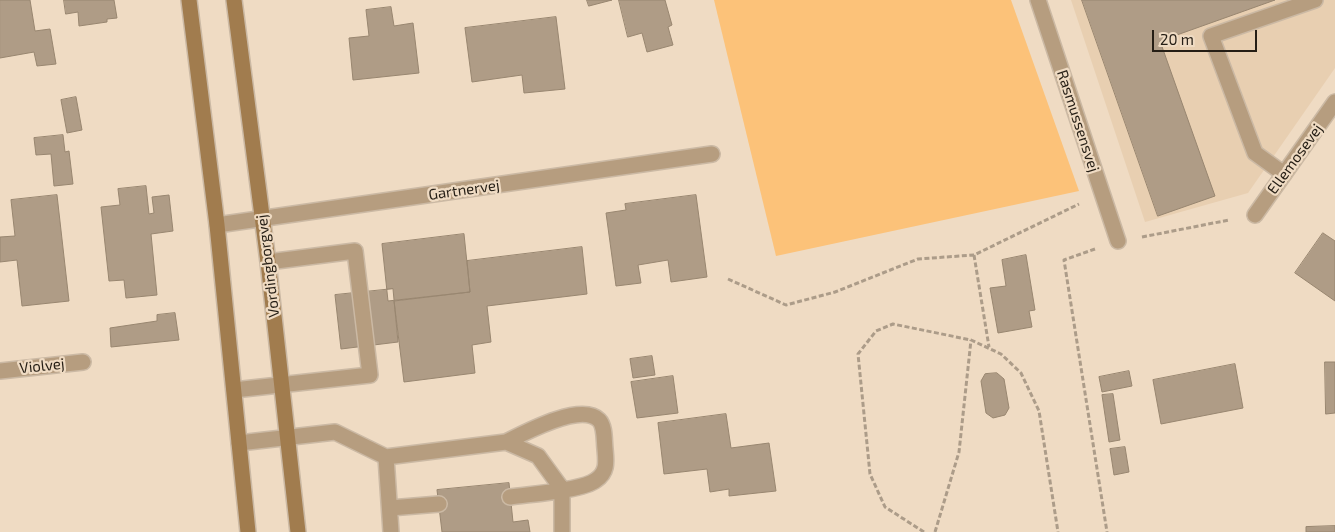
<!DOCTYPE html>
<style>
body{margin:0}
#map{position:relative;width:1335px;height:532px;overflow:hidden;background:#efdbc3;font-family:"Exo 2",sans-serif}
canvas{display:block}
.scale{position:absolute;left:1152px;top:30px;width:105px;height:22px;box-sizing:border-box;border:2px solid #251e15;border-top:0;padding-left:6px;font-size:15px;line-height:18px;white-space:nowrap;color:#251e15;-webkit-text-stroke:4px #efdbc3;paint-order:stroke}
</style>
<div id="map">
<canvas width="1335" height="532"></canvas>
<div class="scale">20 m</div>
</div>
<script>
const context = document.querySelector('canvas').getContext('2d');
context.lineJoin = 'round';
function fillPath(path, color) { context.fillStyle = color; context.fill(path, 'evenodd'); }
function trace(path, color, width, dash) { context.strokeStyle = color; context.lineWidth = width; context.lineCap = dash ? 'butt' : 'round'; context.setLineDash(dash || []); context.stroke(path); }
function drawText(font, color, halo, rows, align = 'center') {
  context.font = font + ' "Exo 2",sans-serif'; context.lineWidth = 4.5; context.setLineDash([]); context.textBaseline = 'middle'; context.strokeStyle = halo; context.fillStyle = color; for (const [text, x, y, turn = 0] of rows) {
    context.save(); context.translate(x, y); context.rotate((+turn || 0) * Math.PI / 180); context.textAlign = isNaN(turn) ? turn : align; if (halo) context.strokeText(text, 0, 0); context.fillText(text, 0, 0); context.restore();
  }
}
fillPath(new Path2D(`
 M 1071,0 L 1335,0 L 1335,68 L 1248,193 L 1145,222 Z`), '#e8cfb1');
fillPath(new Path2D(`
 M 714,0 L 1011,0 L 1079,191 L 776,256 Z`), '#fcc279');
const building = new Path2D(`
 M 0,0 L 30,0 L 35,31 L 50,29 L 56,64 L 37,66 L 34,52 L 0,58 Z
 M 64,0 L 114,0 L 117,18 L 107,19 L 107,22 L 79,26 L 78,12 L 66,14 Z
 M 587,0 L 612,0 L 589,6 Z
 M 619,0 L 665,0 L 672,25 L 668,27 L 673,45 L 647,52 L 642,33 L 628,37 Z
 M 1082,0 L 1275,0 L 1160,41 L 1215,196 L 1158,216 Z
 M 391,7 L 394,26 L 413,23 L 419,73 L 353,80 L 349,38 L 369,36 L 366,10 Z
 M 556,17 L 565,89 L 524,93 L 522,75 L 472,82 L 465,28 Z
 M 76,97 L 82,130 L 67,133 L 61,100 Z
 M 63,135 L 65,152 L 69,151 L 73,184 L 54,186 L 51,154 L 36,155 L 34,138 Z
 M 146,186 L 149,214 L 154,213 L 152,197 L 169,195 L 173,231 L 151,234 L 157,295 L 126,298 L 124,280 L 109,281 L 101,207 L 120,205 L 118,189 Z
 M 57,195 L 69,301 L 22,306 L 17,260 L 0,262 L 0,237 L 15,236 L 11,200 Z
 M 696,195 L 707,277 L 671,282 L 668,260 L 638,265 L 641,283 L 616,286 L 606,213 L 626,210 L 625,204 Z
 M 1323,233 L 1335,241 L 1335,301 L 1295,273 Z
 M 464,234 L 470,292 L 388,301 L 382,244 Z
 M 582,247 L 587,294 L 487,306 L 491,342 L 472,345 L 475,373 L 404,382 L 394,301 L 470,292 L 467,261 Z
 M 1026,255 L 1035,310 L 1029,311 L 1032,327 L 998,333 L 990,288 L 1006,286 L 1002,260 Z
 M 393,289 L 398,342 L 341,349 L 335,295 Z
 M 175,313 L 179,340 L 111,347 L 110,328 L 157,321 L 157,315 Z
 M 652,356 L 655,375 L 633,378 L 630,359 Z
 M 1325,362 L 1335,362 L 1335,413 L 1326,414 Z
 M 1235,364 L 1243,408 L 1161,424 L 1153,380 Z
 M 1129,371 L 1132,386 L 1102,392 L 1099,377 Z
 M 997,373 L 1004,379 L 1009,408 L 1005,415 L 993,418 L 986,413 L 981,381 L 985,374 Z
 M 673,376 L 678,413 L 637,418 L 631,382 Z
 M 1113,394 L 1120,440 L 1109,442 L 1102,395 Z
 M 726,414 L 731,448 L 769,443 L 776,491 L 729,496 L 729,489 L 710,492 L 707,469 L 664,474 L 658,423 Z
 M 1125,447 L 1129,472 L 1114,475 L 1110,449 Z
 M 509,483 L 513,522 L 528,520 L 530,532 L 442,532 L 437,490 Z
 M 1335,526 L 1335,532 L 1306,532 L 1306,527 Z`);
fillPath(building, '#af9c86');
trace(building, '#988670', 1);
const service = new Path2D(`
 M 1284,174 L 1255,153 L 1211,36 L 1315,0
 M 234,390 L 370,375 L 355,251 L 268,262
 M 506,442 C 524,433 581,402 599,420 C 605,426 604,440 605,449 C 606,461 608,472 596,480 C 582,491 530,494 510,497
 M 239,443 L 335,432 L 386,457 L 506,442 L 538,456 L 562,489 L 562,532
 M 386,457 L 391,532
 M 390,508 L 439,504`);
const minor = new Path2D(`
 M 1038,0 L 1118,241
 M 1255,215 L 1335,102
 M 217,225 L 712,154
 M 0,371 L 83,362`);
const secondary = new Path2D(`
 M 189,0 L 217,225 L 248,532
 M 234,0 L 268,262 L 298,532`);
trace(service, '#cbb9a4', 18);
trace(minor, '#cbb9a4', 18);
trace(secondary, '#cbb9a4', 18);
trace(new Path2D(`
 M 1142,237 L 1229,220
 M 1095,249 L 1064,260 L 1107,532
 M 974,255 L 989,347
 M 728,279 L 786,305 L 835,292 L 918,259 L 974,255 L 1079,204
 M 924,532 L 885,507 L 870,474 L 858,354 L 876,331 L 893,324 L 971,340 L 1001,354 L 1021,373 L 1039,411 L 1058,532
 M 935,532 L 959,452 L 971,340`), '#ac9c89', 3, [5, 2.5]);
trace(service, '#b69d7f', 15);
trace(minor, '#b69d7f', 15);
trace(secondary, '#a17c4e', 15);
drawText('15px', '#251e15', '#efdbc3', [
 ["Rasmussensvej",1078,121,72],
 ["Ellemosevej",1295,159,-54],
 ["Gartnervej",464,190,-8],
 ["Vordingborgvej",268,266,-97],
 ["Violvej",42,366,-6]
]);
</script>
